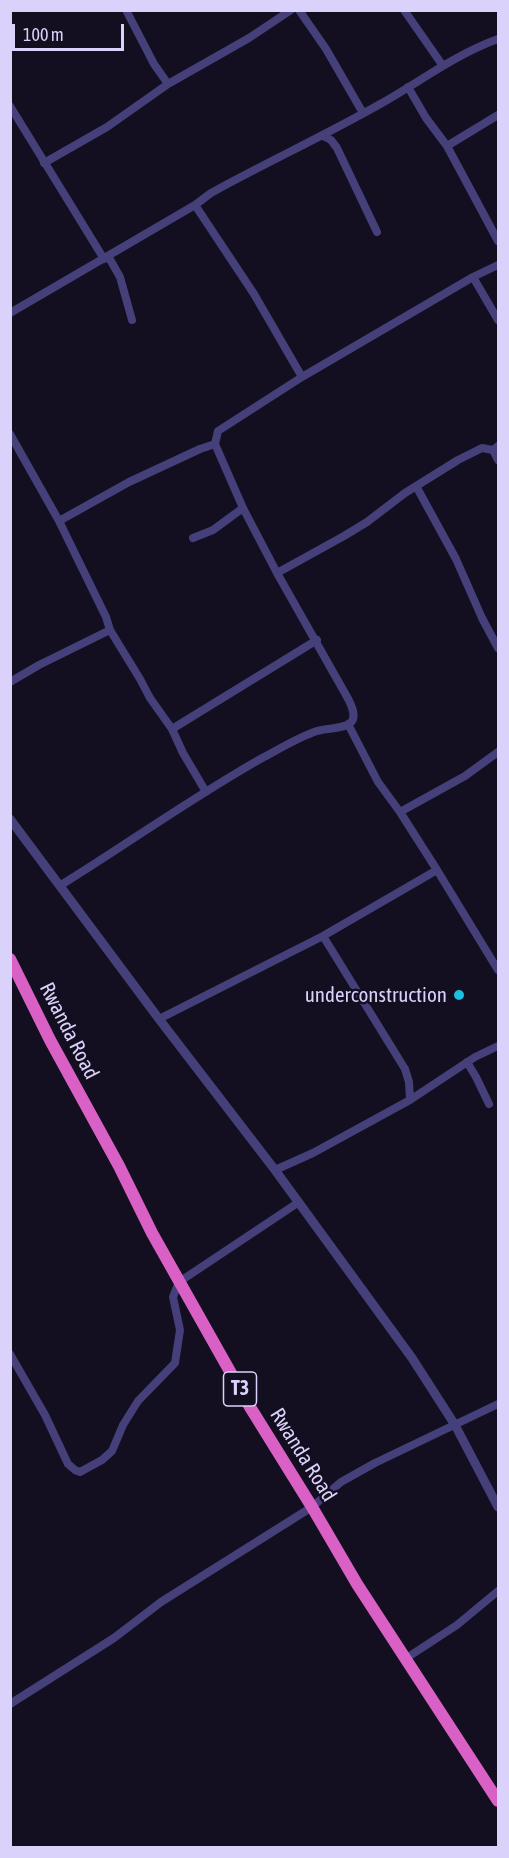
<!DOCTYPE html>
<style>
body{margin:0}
#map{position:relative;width:509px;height:1858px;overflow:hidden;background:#130f20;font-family:"Asap Condensed",sans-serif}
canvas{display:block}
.frame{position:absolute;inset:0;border:12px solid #dad2fa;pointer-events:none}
.scale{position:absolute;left:12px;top:24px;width:112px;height:27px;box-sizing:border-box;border:3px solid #dad2fa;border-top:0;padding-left:8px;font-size:18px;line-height:21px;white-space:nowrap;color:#dad2fa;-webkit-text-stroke:4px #130f20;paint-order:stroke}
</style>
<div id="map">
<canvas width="509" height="1858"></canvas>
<div class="frame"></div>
<div class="scale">100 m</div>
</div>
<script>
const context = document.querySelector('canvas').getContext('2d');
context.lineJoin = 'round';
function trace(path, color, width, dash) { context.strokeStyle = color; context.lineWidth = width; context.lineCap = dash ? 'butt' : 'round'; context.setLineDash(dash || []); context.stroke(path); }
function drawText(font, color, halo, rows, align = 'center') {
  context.font = font + ' "Asap Condensed",sans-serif'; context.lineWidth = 5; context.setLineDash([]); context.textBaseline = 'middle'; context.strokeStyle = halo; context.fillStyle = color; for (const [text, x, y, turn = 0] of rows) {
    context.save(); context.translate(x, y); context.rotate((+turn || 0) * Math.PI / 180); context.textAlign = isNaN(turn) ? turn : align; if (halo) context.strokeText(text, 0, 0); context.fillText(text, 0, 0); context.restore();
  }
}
trace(new Path2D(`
 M 126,10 L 154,64 L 168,84
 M 299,10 L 326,49 L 363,113
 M 404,10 L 443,66
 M 408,87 L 426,118 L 447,146 L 498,241
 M 10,106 L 104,259
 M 323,136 L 331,140 L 337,148 L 377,232
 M 447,146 L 498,115
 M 44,163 L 107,127 L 168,84 L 249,38 L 291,10
 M 195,205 L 254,294 L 302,377 L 473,277 L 498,265
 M 108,256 L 120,277 L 132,320
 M 473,277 L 498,320
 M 10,313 L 195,205 L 211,193 C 267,162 326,135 382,103 C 421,81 456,54 498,39
 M 10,434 L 59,521
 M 498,446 L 493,450 L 498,460
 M 416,486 L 456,559 L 482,618 L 498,648
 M 193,538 L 213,530 L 243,508
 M 277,573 L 344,536 L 367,522 L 405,493 L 458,460 L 482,448 L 493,450
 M 110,630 L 106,617 L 59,521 L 129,482 L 200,449 L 215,444
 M 10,682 L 39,665 L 110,630 L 140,679 L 150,698 L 172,729 L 183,753 L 206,792
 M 172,729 L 317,640
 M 400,812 L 465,776 L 498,752
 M 437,870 L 498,970
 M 61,885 C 129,843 194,796 264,757 C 281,748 299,737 317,731 C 327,728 341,729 349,724 C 359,718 350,702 346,695 L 277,573 L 243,508 L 215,444 L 218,431 L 302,377
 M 323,936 L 405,1069 L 409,1082 L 410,1100
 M 159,1019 L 323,936 L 437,870 L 400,812 L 378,782 L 348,724
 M 467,1062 L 476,1077 L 489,1104
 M 275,1170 L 313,1153 L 410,1100 L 475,1057 L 498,1046
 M 10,1354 L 45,1415 L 68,1464 L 75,1470 L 80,1472 L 102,1460 L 112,1451 L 123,1425 L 138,1401 L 175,1363 L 180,1330 L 173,1297 L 179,1282 L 299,1202
 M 405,1659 L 457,1625 L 498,1591
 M 10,1704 L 114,1638 L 161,1602 L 312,1507 L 341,1482 L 375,1463 L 498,1404`), '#453f7a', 8);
trace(new Path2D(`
 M 10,819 L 159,1019 L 275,1170 L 412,1358 L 455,1425 L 498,1507`), '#453f7a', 9);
trace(new Path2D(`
 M 10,959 L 50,1040 L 119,1166 L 152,1233 L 250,1407 L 312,1507 L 357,1584 L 498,1801`), '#d960c4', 12);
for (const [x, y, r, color] of [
 [459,995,6,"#18c0e1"]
]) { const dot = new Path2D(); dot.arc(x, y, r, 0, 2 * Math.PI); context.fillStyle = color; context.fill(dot); trace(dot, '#130f20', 2); }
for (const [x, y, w] of [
 [240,1389,33]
]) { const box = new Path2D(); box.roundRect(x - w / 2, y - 17, w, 34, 4.5); context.fillStyle = '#130f20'; context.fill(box); trace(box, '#dad2fa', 1.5); }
drawText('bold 20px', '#dad2fa', null, [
 ["T3",240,1389]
]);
drawText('21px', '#dad2fa', '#130f20', [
 ["underconstruction",447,995]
], 'right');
drawText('21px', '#dad2fa', '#130f20', [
 ["Rwanda Road",69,1031,63],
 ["Rwanda Road",303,1455,58]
]);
</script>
